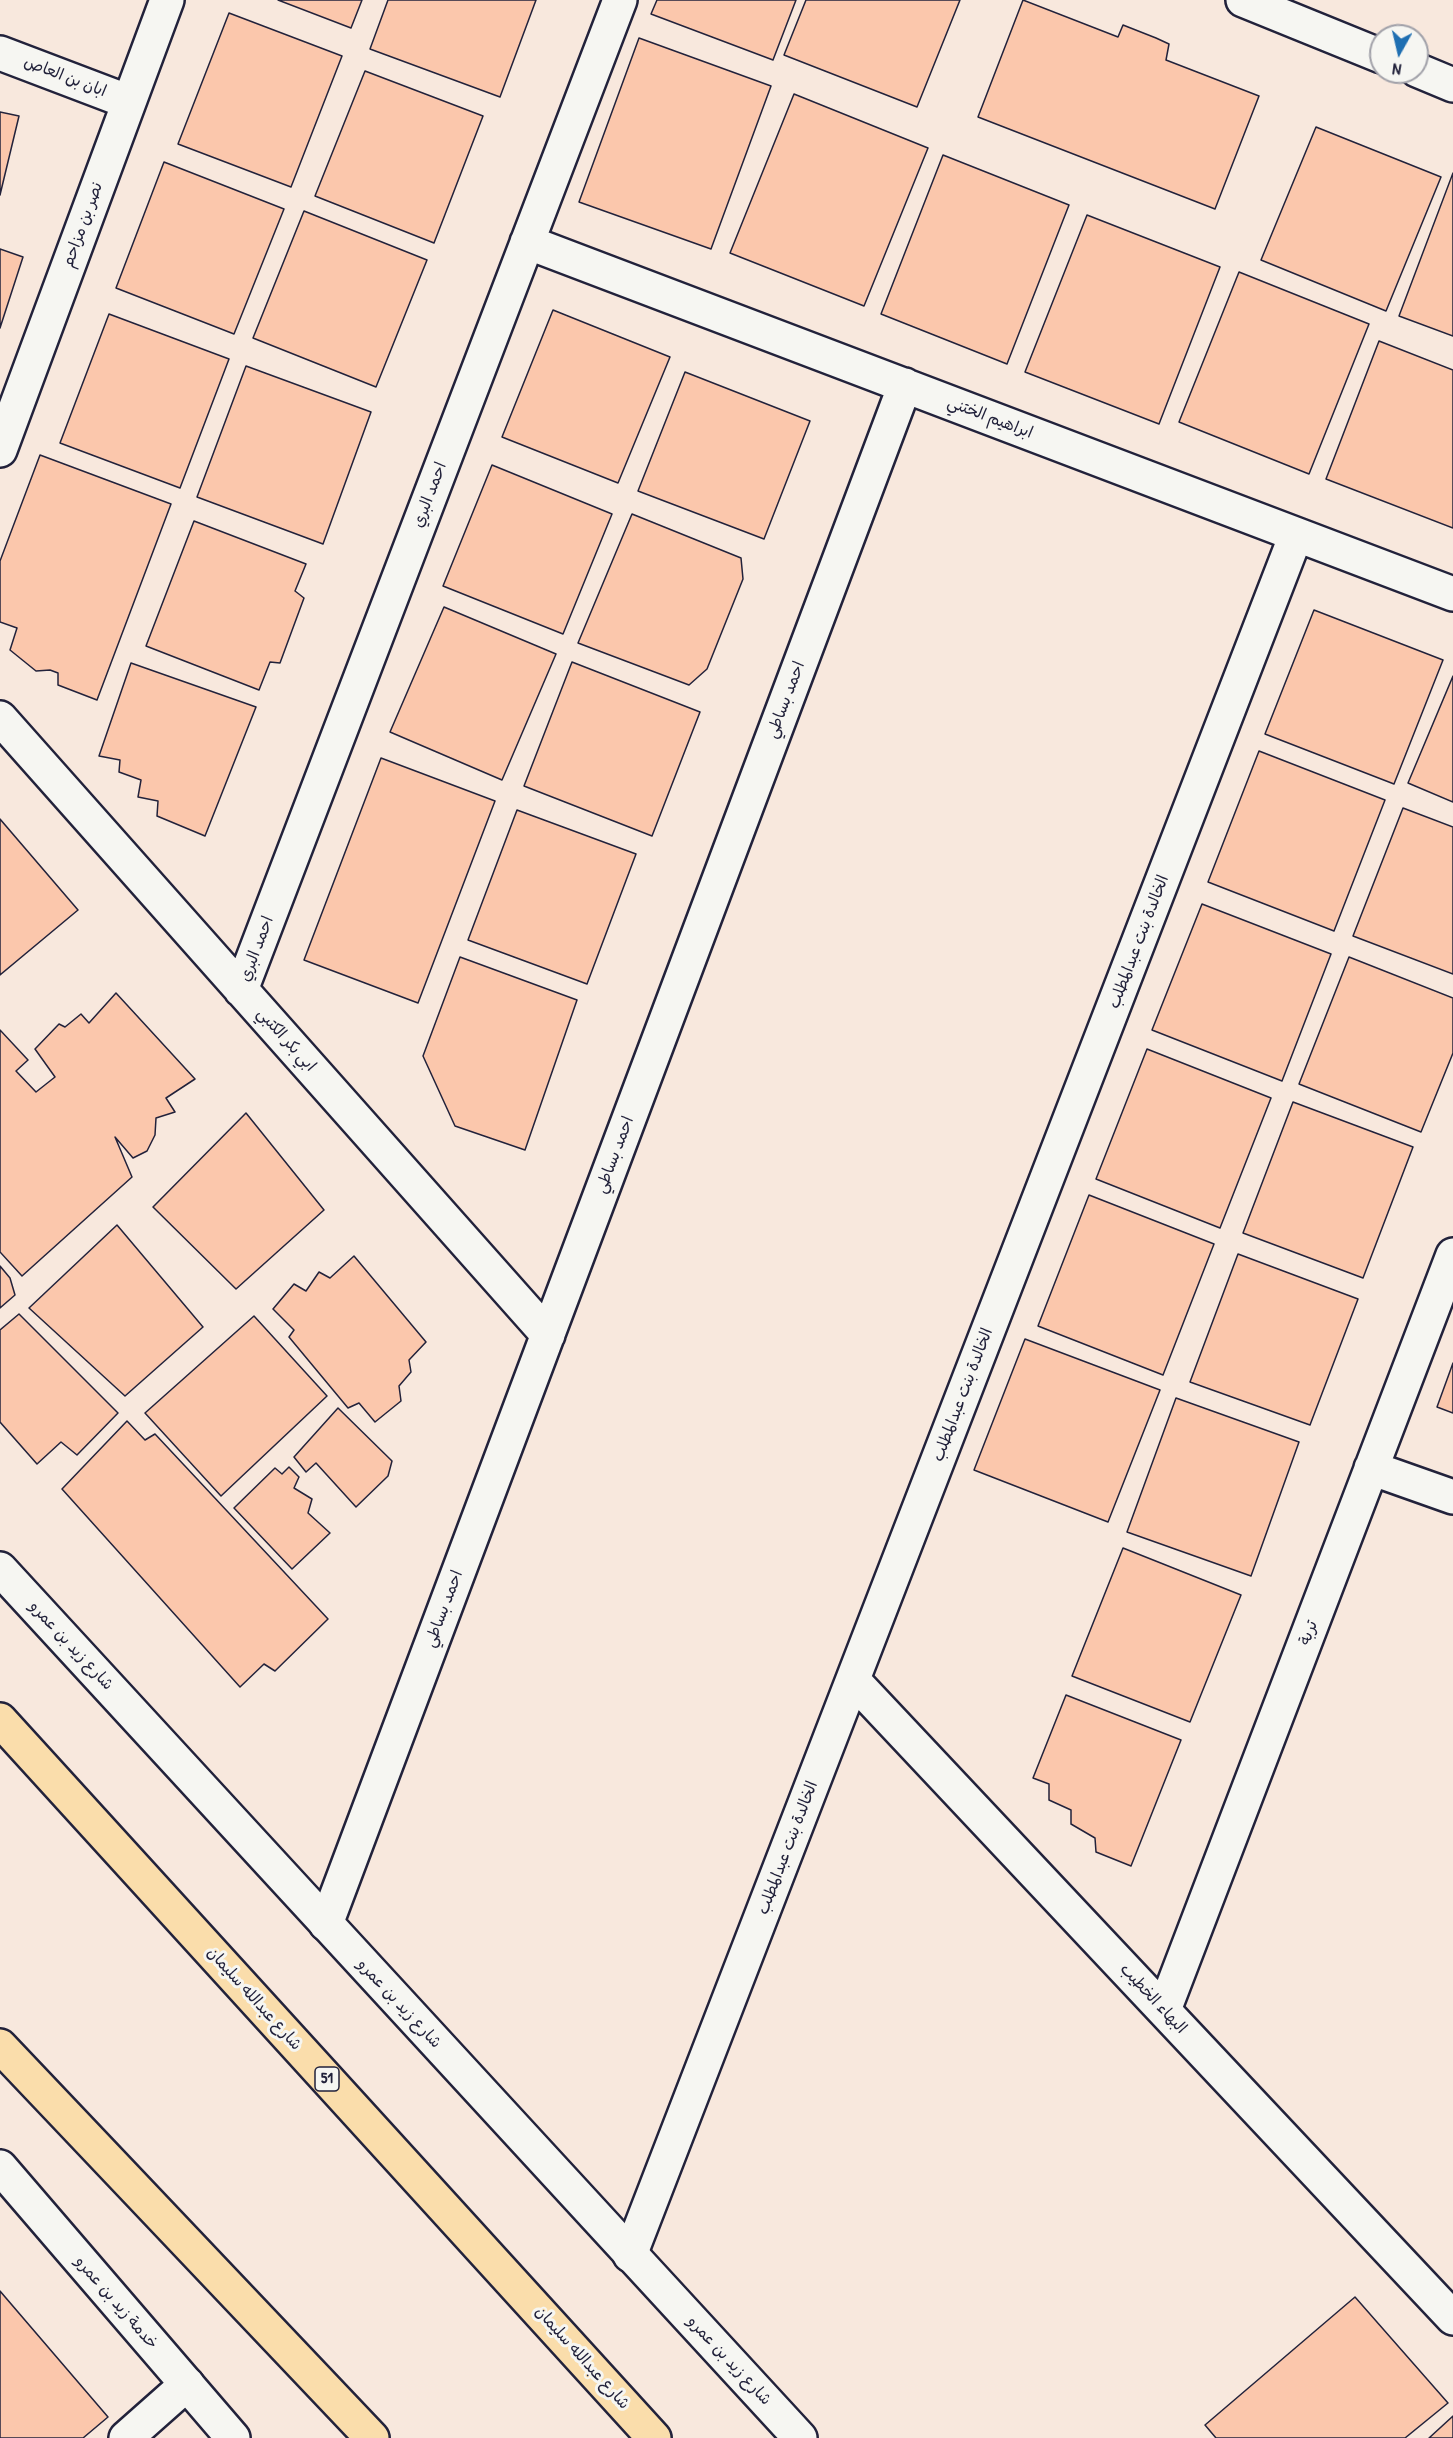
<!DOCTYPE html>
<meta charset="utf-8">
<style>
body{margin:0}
#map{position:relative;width:1453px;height:2438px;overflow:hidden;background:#f8e8dd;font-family:"Patrick Hand",sans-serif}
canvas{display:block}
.north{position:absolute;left:1369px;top:24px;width:60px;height:60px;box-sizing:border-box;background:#f6f6f2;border:2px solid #a1a1a9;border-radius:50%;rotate:188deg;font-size:16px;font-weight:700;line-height:24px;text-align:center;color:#22223b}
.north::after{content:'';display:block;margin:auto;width:21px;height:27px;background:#1f6fb2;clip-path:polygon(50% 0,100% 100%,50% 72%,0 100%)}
</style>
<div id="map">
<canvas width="1453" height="2438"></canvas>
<div class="north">N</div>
</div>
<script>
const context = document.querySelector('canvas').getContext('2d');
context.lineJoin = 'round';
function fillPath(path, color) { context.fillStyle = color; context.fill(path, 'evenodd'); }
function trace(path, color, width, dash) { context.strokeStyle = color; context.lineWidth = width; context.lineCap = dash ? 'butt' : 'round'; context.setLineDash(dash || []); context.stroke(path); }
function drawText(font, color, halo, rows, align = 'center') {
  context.font = font + ' "Patrick Hand","Playpen Sans Arabic",sans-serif'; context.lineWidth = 6; context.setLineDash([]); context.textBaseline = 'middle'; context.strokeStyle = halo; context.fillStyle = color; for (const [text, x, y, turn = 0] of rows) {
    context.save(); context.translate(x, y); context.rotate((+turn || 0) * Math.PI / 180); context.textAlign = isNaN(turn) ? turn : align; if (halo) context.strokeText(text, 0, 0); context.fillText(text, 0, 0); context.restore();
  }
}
const building = new Path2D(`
 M 278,0 L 362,0 L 351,28 Z
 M 388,0 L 536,0 L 500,97 L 370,49 Z
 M 657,0 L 796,0 L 773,60 L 651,14 Z
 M 806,0 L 960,0 L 917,107 L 784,55 Z
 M 1023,0 L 1118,37 L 1123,25 L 1156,38 L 1169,44 L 1166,60 L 1259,96 L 1215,209 L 978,117 Z
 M 229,13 L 342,56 L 291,187 L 178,144 Z
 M 639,38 L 771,86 L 711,249 L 579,202 Z
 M 365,71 L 483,116 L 434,243 L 315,196 Z
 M 794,94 L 928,148 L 864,306 L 730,253 Z
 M 0,112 L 19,116 L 0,195 Z
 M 1316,127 L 1441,177 L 1386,311 L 1261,260 Z
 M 943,155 L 1069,205 L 1007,364 L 881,314 Z
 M 164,162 L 284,209 L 234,334 L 116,288 Z
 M 1453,173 L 1453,336 L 1399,316 Z
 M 304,211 L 427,260 L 376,387 L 253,338 Z
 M 1087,215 L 1220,267 L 1159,424 L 1025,372 Z
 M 0,249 L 23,257 L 0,328 Z
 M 1239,272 L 1369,324 L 1309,474 L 1179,422 Z
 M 553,310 L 670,357 L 618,483 L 502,437 Z
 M 109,314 L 229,359 L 180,488 L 60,443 Z
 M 1379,341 L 1453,370 L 1453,528 L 1326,479 Z
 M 246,366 L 371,412 L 323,544 L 197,497 Z
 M 685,372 L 810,421 L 764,539 L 638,491 Z
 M 40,455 L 171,504 L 97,700 L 58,685 L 58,673 L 50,670 L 36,671 L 10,650 L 17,628 L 0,622 L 0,561 Z
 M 492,465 L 612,514 L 563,634 L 443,586 Z
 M 632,514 L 741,558 L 743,579 L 707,669 L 689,685 L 578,643 Z
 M 194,521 L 306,564 L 295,591 L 304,598 L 280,663 L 270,662 L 259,690 L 146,646 Z
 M 444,607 L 556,654 L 502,780 L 390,732 Z
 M 1314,610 L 1443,660 L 1394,784 L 1265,734 Z
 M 572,662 L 700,712 L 652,836 L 524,786 Z
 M 131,663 L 256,707 L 205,836 L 157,816 L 158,801 L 138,797 L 141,780 L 119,772 L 120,760 L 99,756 Z
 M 1453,676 L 1453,802 L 1408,783 Z
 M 1259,751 L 1385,800 L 1334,931 L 1208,882 Z
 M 381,758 L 495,801 L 418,1003 L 304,960 Z
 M 1403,808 L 1453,827 L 1453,974 L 1353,936 Z
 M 517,810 L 636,854 L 587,984 L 468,940 Z
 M 0,819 L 78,910 L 0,975 Z
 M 1202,904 L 1331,954 L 1282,1081 L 1152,1030 Z
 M 460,957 L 577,1000 L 525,1150 L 455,1126 L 423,1056 Z
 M 1349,957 L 1453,998 L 1453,1053 L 1421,1132 L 1299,1084 Z
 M 116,993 L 195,1079 L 166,1098 L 175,1112 L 156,1118 L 155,1135 L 147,1151 L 133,1158 L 115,1137 L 132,1177 L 22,1276 L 0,1252 L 0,1030 L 28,1060 L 16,1071 L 36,1092 L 55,1077 L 35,1049 L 59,1024 L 65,1027 L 81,1014 L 89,1023 Z
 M 1147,1049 L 1271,1098 L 1220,1228 L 1096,1179 Z
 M 1293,1102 L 1413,1147 L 1363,1278 L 1243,1233 Z
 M 246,1113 L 324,1210 L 236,1289 L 153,1207 Z
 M 1089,1195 L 1214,1244 L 1163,1375 L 1038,1326 Z
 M 117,1225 L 203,1327 L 125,1396 L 29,1308 Z
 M 1238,1254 L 1358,1299 L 1310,1425 L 1190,1382 Z
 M 354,1256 L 426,1342 L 409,1360 L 411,1372 L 399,1386 L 401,1401 L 375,1422 L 359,1403 L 348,1408 L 289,1337 L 294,1330 L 273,1309 L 294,1284 L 306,1291 L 319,1272 L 330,1278 Z
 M 0,1266 L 10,1278 L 15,1295 L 0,1308 Z
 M 19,1314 L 118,1413 L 77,1455 L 61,1442 L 37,1464 L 0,1422 L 0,1330 Z
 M 254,1316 L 327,1396 L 221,1496 L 145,1413 Z
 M 1025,1339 L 1160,1390 L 1108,1522 L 974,1470 Z
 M 1453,1363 L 1453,1413 L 1437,1407 Z
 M 1176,1398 L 1299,1442 L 1251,1576 L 1127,1532 Z
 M 338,1408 L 392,1461 L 388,1476 L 356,1507 L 316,1463 L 306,1472 L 294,1457 Z
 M 127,1421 L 145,1440 L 155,1434 L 328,1619 L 275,1671 L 264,1664 L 240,1687 L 62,1489 Z
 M 289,1467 L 299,1477 L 294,1488 L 312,1499 L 308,1513 L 330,1533 L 292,1569 L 234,1508 L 275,1468 L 282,1474 Z
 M 1123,1548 L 1241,1595 L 1190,1722 L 1072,1676 Z
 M 1066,1695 L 1181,1740 L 1131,1866 L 1096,1852 L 1095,1838 L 1071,1824 L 1071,1810 L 1049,1800 L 1049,1784 L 1033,1778 Z
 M 0,2291 L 108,2417 L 83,2438 L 0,2438 Z
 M 1355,2297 L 1448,2403 L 1405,2438 L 1216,2438 L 1205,2425 Z
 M 1453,2416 L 1453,2438 L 1429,2438 Z`);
fillPath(building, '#fbc7ac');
trace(building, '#22223b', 1.5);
const street = new Path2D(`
 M 1243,0 L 1381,56
 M 0,53 L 129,102
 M 1417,70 L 1453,85
 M 527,242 L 1453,594
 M 0,450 L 167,0
 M 0,718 L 548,1335
 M 241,990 L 620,0
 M 1371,1468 L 1453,1497
 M 853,1680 L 1453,2318
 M 326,1924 L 905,385
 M 1164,2010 L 1453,1255
 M 630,2255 L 1296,535
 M 126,2438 L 187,2384`);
const secondary = new Path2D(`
 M 0,1569 L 800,2438
 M 0,2167 L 233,2438`);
const primary = new Path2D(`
 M 0,1720 L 654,2438
 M 0,2046 L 372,2438`);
trace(street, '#22223b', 38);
trace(secondary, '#22223b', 38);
trace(primary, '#22223b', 38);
trace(street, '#f6f6f2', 33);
trace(secondary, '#f6f6f2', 33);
trace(primary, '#faddab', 33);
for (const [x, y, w] of [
 [327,2079,24]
]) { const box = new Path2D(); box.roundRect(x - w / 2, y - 12, w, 24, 4.5); context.fillStyle = '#f6f6f2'; context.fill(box); trace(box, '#22223b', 1.5); }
drawText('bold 15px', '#22223b', null, [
 ["51",327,2079]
]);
drawText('16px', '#22223b', '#f6f6f2', [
 ["ابان بن العاص",65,77,21],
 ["نصر بن مزاحم",83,225,-70],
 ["ابراهيم الختني",990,418,21],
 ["احمد البري",430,495,-69],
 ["احمد بساطي",786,700,-69],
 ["الخالدة بنت عبدالمطلب",1139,942,-69],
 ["احمد البري",257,949,-69],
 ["ابي بكر الكتبي",286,1040,48],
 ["احمد بساطي",615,1155,-69],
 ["الخالدة بنت عبدالمطلب",963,1395,-69],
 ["احمد بساطي",444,1609,-69],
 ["تربة",1309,1633,-69],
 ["شارع زيد بن عمرو",71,1646,47],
 ["الخالدة بنت عبدالمطلب",788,1848,-69],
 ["شارع عبدالله سليمان",254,1999,48],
 ["البهاء الخطيب",1153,1999,47],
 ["شارع زيد بن عمرو",399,2004,47],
 ["خدمة زيد بن عمرو",116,2303,49],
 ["شارع عبدالله سليمان",582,2358,48],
 ["شارع زيد بن عمرو",729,2361,47]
]);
</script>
